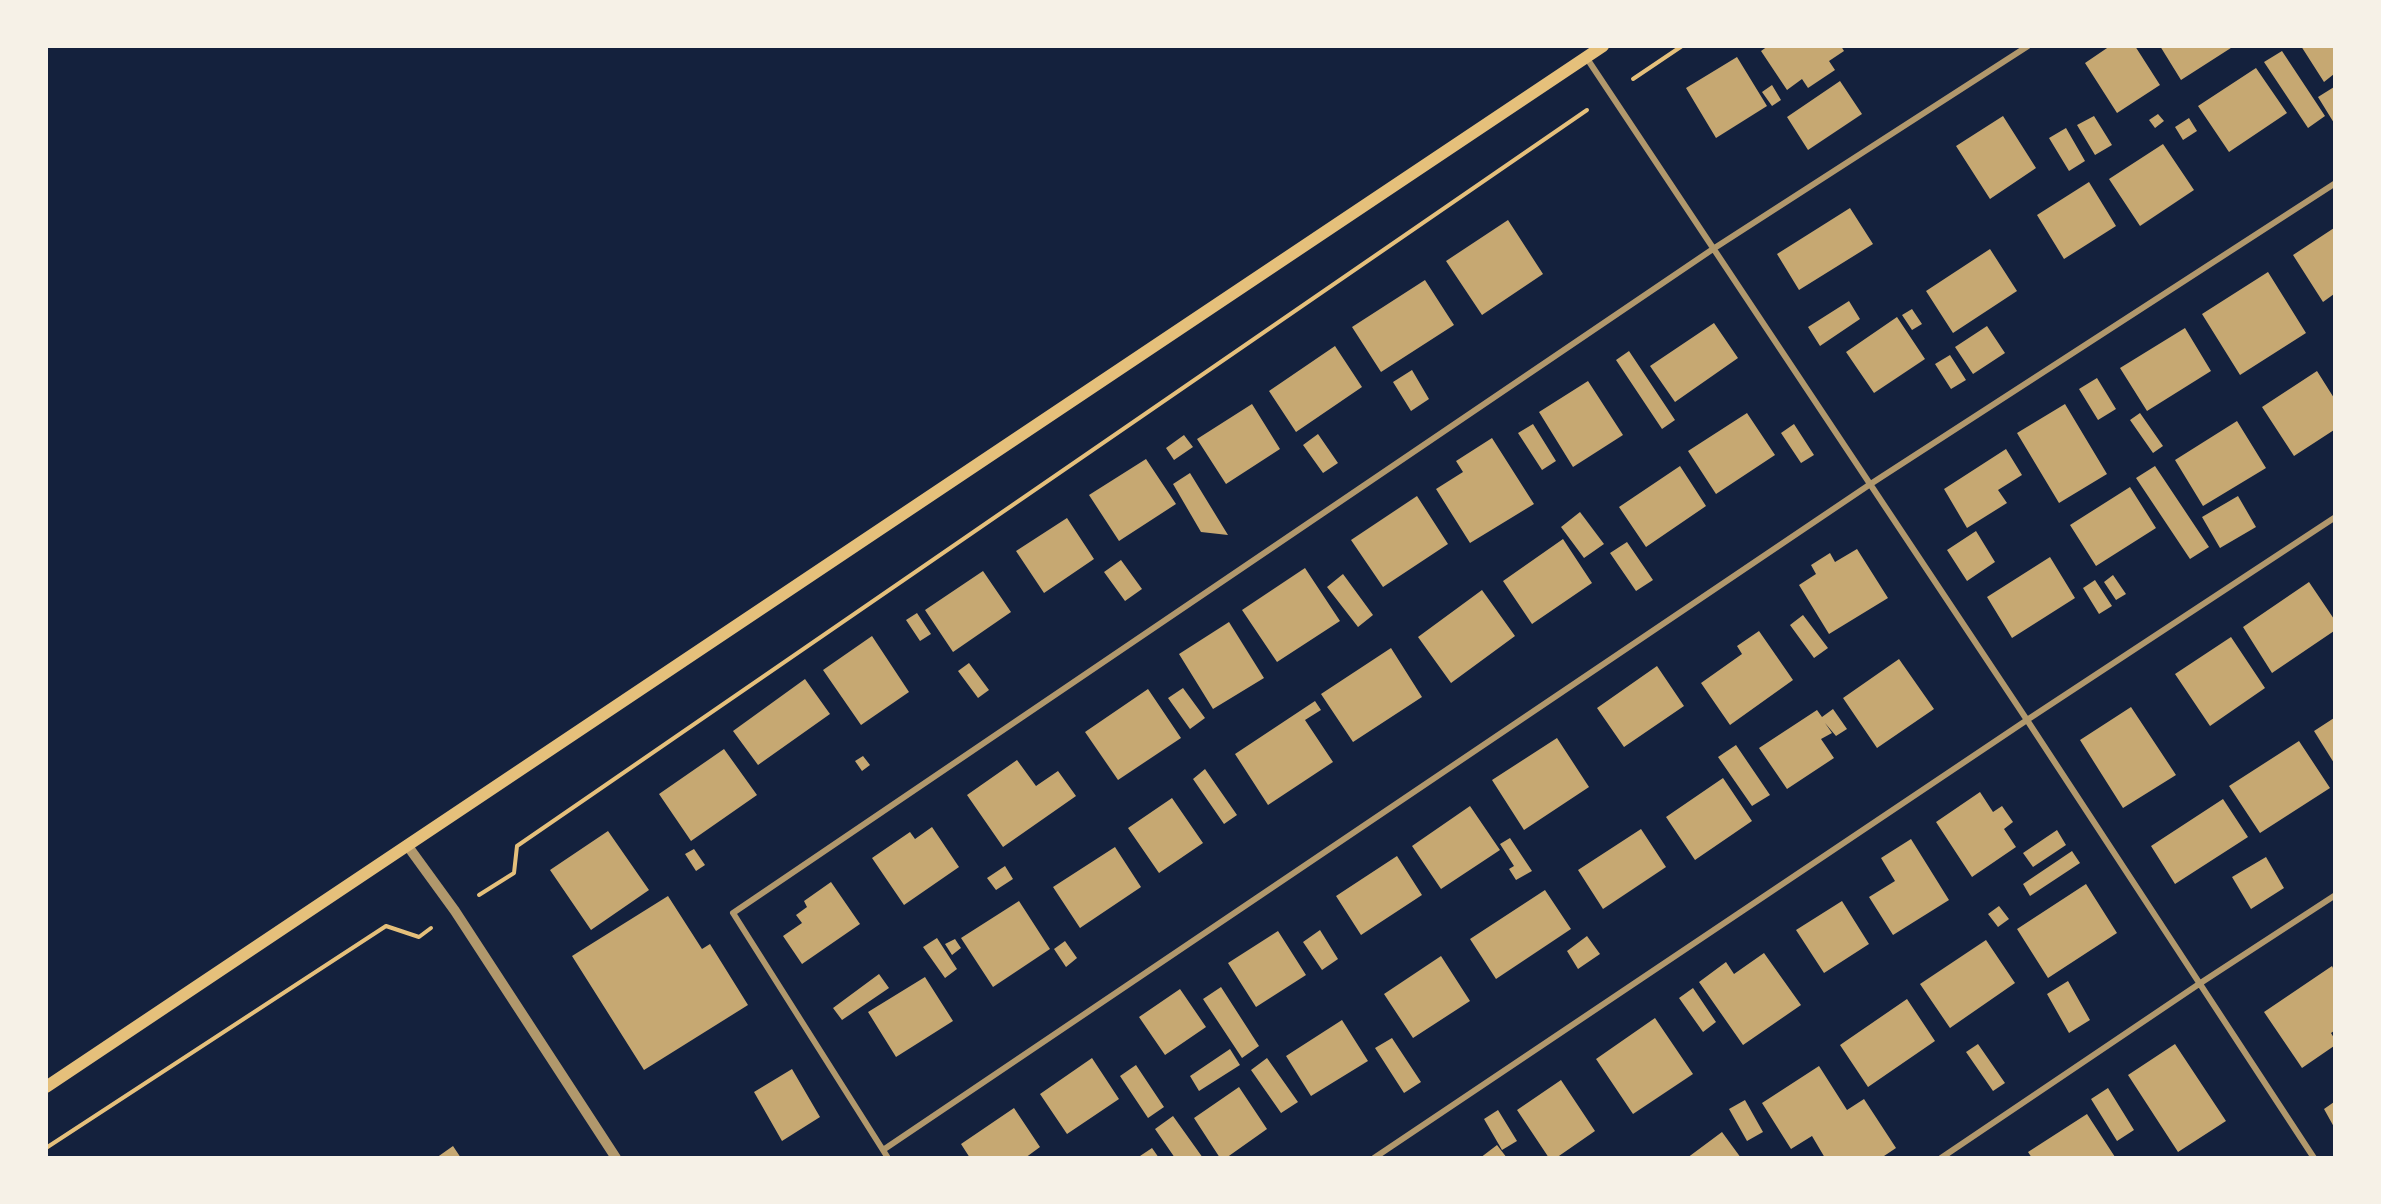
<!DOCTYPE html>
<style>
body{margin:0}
#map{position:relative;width:2381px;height:1204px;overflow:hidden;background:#14213d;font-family:Signika,sans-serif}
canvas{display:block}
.frame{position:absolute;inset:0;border:48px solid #f6f1e7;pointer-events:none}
</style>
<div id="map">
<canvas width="2381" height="1204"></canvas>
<div class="frame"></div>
</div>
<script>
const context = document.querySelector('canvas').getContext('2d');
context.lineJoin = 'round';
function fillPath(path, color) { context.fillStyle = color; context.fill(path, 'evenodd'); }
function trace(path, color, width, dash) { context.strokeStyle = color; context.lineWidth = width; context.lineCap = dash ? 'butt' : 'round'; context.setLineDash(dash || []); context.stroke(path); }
fillPath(new Path2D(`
 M 1768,46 L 1841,46 L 1844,51 L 1829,61 L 1835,70 L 1808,88 L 1802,79 L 1787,90 L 1761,51 Z
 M 2110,46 L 2135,46 L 2160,85 L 2117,113 L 2085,63 Z
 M 2160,46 L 2234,46 L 2181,80 Z
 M 2301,46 L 2334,46 L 2334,74 L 2324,82 Z
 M 2282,51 L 2325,116 L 2308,128 L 2264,62 Z
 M 1737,57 L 1767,106 L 1716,138 L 1686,88 Z
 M 2256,68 L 2287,113 L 2229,152 L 2198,106 Z
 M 1840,81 L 1862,114 L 1808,150 L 1787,117 Z
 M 1772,85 L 1781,100 L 1772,106 L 1762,92 Z
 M 2334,87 L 2334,123 L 2318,97 Z
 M 2158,114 L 2164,121 L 2155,128 L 2149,120 Z
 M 2003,116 L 2036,168 L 1990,199 L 1956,146 Z
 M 2094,116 L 2112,145 L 2095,155 L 2077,125 Z
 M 2189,118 L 2197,131 L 2183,140 L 2175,127 Z
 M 2066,128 L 2085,161 L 2069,171 L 2049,138 Z
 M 2163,144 L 2194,190 L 2140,226 L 2109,179 Z
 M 2089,182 L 2116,226 L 2064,259 L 2037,215 Z
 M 1850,208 L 1873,244 L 1799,290 L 1777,254 Z
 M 1508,220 L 1543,274 L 1482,315 L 1446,261 Z
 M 2334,228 L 2334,294 L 2323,302 L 2293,255 Z
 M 1990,249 L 2017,291 L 1953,333 L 1926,291 Z
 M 2268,272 L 2306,333 L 2240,375 L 2202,314 Z
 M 1425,280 L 1454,325 L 1381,372 L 1352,327 Z
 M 1849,301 L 1860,319 L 1820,346 L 1808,327 Z
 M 1912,309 L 1922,324 L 1912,330 L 1902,315 Z
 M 1897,317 L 1925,359 L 1874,393 L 1846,352 Z
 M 1714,323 L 1738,358 L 1675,402 L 1650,366 Z
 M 1987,326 L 2005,353 L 1973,374 L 1955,347 Z
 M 2185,328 L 2211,371 L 2147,411 L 2120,368 Z
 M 1335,346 L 1362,387 L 1296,432 L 1269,391 Z
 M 1629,351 L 1675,420 L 1662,429 L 1616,360 Z
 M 1950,355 L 1966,380 L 1951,389 L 1935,364 Z
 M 1412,370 L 1429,399 L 1411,411 L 1393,382 Z
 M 2317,371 L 2334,398 L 2334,430 L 2294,456 L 2262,407 Z
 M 2097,378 L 2116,409 L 2098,420 L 2079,389 Z
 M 1588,381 L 1623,435 L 1573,467 L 1539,412 Z
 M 1252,404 L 1280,449 L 1226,484 L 1197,439 Z
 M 2065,404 L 2107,474 L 2059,503 L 2017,433 Z
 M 1747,413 L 1775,455 L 1716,494 L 1688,451 Z
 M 2140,413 L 2163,446 L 2153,453 L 2130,420 Z
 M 2237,421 L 2266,468 L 2203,506 L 2175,460 Z
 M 1533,424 L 1556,461 L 1542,470 L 1518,433 Z
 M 1794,424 L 1814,455 L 1801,463 L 1781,433 Z
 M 1318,434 L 1338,463 L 1323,473 L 1303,445 Z
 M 1184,435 L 1193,447 L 1174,460 L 1166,448 Z
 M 1492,438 L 1534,504 L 1470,543 L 1436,489 L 1463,472 L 1456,461 Z
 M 2006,449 L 2022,475 L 1998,490 L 2007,503 L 1967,528 L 1944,489 Z
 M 1146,459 L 1176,504 L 1119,541 L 1089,495 Z
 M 1680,466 L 1706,506 L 1646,547 L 1619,507 Z
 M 2155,466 L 2209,547 L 2190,559 L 2136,478 Z
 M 1190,473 L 1228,535 L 1201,532 L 1173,484 Z
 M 2130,487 L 2156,528 L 2096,566 L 2070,525 Z
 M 1417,496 L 1448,544 L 1383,587 L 1351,540 Z
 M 2238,496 L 2256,527 L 2220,548 L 2202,517 Z
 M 1580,512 L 1604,544 L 1584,558 L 1561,527 Z
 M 1067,518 L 1094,559 L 1044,593 L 1016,551 Z
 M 1976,531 L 1995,562 L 1967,581 L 1947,550 Z
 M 1563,539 L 1592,583 L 1532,624 L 1503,581 Z
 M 1627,542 L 1653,580 L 1636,591 L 1610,553 Z
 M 1857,549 L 1888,598 L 1829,634 L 1799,585 L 1816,574 L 1811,565 L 1830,553 L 1835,562 Z
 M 2050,557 L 2075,598 L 2012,638 L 1987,597 Z
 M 1121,560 L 1142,589 L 1125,601 L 1104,572 Z
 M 1305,568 L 1340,621 L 1277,662 L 1242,610 Z
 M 983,571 L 1011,612 L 953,652 L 925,610 Z
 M 1343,574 L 1373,615 L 1358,627 L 1327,587 Z
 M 2113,575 L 2126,594 L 2116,600 L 2104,582 Z
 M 2095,580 L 2112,606 L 2099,614 L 2083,588 Z
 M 2309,582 L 2334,619 L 2334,631 L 2272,673 L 2243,627 Z
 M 1482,590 L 1515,636 L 1451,683 L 1418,637 Z
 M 917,613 L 931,634 L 920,641 L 906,620 Z
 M 1803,615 L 1828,648 L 1814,658 L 1790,625 Z
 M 1229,622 L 1264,678 L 1213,709 L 1179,654 Z
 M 1759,631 L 1793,680 L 1730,725 L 1701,683 L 1742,654 L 1737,646 Z
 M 872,636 L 909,692 L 861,725 L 823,670 Z
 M 2231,637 L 2265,688 L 2210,726 L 2175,674 Z
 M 1391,648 L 1422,697 L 1353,742 L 1321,694 Z
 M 1899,659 L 1934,709 L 1877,748 L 1843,698 Z
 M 969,663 L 989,690 L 978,698 L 958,671 Z
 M 1657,666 L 1684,706 L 1624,747 L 1597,708 Z
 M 805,679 L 830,714 L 758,765 L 733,731 Z
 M 1183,688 L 1205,718 L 1190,729 L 1168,698 Z
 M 1148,689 L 1181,738 L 1118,780 L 1085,732 Z
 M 1315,701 L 1321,710 L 1305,720 L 1333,762 L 1268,805 L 1235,754 Z
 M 2131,707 L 2176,775 L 2123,808 L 2080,740 Z
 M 1833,709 L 1847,729 L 1836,736 L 1825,723 L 1832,733 L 1821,739 L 1834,758 L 1787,789 L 1759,748 L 1817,710 L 1822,717 Z
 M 2334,718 L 2334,763 L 2314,731 Z
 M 1557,738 L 1589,787 L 1524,830 L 1492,780 Z
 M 2299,741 L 2330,788 L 2260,833 L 2229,786 Z
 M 1736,745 L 1770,795 L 1752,806 L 1718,757 Z
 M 724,749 L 757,795 L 691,841 L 659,794 Z
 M 863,756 L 870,765 L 862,771 L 855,761 Z
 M 1017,760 L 1036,786 L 1058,771 L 1076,796 L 1003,847 L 967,795 Z
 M 1205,769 L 1237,815 L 1224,824 L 1193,779 Z
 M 1723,778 L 1752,821 L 1695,860 L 1666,817 Z
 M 1980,792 L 1993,812 L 2002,806 L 2013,822 L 2004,829 L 2016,847 L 1972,877 L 1936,822 Z
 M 1172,798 L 1203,843 L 1159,873 L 1128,828 Z
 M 2223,799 L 2248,837 L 2175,884 L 2151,846 Z
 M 1470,806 L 1500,850 L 1441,889 L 1412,846 Z
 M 932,827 L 959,867 L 904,905 L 872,858 L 910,832 L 915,839 Z
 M 1641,829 L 1666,867 L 1603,909 L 1578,870 Z
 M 2057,830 L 2066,845 L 2033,867 L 2023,853 Z
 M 608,831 L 649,890 L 591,930 L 550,870 Z
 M 1510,838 L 1532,871 L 1516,880 L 1509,869 L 1514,866 L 1500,844 Z
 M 1911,839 L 1949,900 L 1893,935 L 1869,897 L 1895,881 L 1881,858 Z
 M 1115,847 L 1141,887 L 1080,928 L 1053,887 Z
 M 694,849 L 705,865 L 696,871 L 685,854 Z
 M 2072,851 L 2080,863 L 2030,896 L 2023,884 Z
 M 1397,856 L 1422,895 L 1361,935 L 1336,896 Z
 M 2266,857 L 2284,888 L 2251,909 L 2232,877 Z
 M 1005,866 L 1013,879 L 996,890 L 987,878 Z
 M 831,882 L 860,924 L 802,964 L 783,936 L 802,923 L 796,915 L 807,907 L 804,901 Z
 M 2086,884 L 2117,933 L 2048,978 L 2017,929 Z
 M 1545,890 L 1571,929 L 1496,979 L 1470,939 Z
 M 668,896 L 702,949 L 710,944 L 748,1005 L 644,1070 L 572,956 Z
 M 1019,901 L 1050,949 L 993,987 L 961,938 Z
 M 1842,901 L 1869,944 L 1824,973 L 1796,930 Z
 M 1999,906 L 2009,919 L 1998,927 L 1988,914 Z
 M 1320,930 L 1338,959 L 1322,970 L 1303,942 Z
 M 1278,931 L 1306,975 L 1256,1007 L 1228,963 Z
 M 1587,936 L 1600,954 L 1578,969 L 1567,951 Z
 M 937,938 L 957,969 L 945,978 L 923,947 Z
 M 955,939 L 961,948 L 952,955 L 945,944 Z
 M 1986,940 L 2015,983 L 1950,1028 L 1920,984 Z
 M 1065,941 L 1077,958 L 1066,967 L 1054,949 Z
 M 1764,953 L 1801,1005 L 1743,1045 L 1699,982 L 1726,962 L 1734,974 Z
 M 1441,956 L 1470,1001 L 1413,1038 L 1384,994 Z
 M 2332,966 L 2334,970 L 2334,1031 L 2331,1033 L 2334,1038 L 2334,1046 L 2302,1068 L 2264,1012 Z
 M 879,974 L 889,988 L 842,1020 L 833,1008 Z
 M 925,977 L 953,1021 L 896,1057 L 868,1012 Z
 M 2068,981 L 2090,1020 L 2069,1033 L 2047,994 Z
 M 1221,987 L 1259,1046 L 1242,1058 L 1203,999 Z
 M 1693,988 L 1716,1022 L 1703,1032 L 1679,998 Z
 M 1180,989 L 1206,1027 L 1165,1055 L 1139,1017 Z
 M 1907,999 L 1935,1041 L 1868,1087 L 1840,1045 Z
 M 1655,1018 L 1693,1074 L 1633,1114 L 1596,1059 Z
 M 1342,1020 L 1368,1061 L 1311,1096 L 1286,1056 Z
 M 1392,1038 L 1421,1082 L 1404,1093 L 1375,1048 Z
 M 1978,1044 L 2005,1083 L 1993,1091 L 1966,1052 Z
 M 2175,1044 L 2226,1121 L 2178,1152 L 2128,1075 Z
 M 1230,1049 L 1240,1065 L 1199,1091 L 1190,1076 Z
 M 1092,1058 L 1119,1099 L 1067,1134 L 1040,1094 Z
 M 1267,1058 L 1298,1102 L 1281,1113 L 1251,1070 Z
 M 1136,1065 L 1164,1107 L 1148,1118 L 1120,1076 Z
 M 1819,1066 L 1847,1110 L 1864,1099 L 1896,1148 L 1881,1158 L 1825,1158 L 1812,1136 L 1791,1149 L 1762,1103 Z
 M 792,1069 L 820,1117 L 782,1141 L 754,1092 Z
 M 1561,1080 L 1595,1131 L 1556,1158 L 1549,1158 L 1517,1110 Z
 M 1239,1087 L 1267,1129 L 1226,1158 L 1220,1158 L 1194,1118 Z
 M 2108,1088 L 2134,1130 L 2117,1141 L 2091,1099 Z
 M 1745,1100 L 1763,1132 L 1747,1141 L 1729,1109 Z
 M 2334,1102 L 2334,1127 L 2324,1109 Z
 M 1014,1108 L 1040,1147 L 1025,1158 L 970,1158 L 961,1144 Z
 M 1498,1110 L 1517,1141 L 1502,1150 L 1484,1119 Z
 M 2087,1114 L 2115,1157 L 2032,1158 L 2028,1152 Z
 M 1173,1116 L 1203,1158 L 1175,1158 L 1155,1129 Z
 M 1722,1132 L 1741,1158 L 1687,1158 Z
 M 1497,1145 L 1507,1158 L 1480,1158 Z
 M 453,1146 L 461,1158 L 436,1158 Z
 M 1152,1148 L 1159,1158 L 1137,1158 Z`), '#c6a872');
trace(new Path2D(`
 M 1633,79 L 1682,46
 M 479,895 L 514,873 L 517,846 L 1587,110
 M 46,1148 L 386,926 L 419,937 L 431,928`), '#e5c07b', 4);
trace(new Path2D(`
 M 1586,57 L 2027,720 L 2314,1158
 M 883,1150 L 1869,485 L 2334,184
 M 888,1158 L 733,913 L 1713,249 L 2028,46
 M 1374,1158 L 2027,720 L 2334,518
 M 1941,1158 L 2199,984 L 2334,896`), '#b1986c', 6);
trace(new Path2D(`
 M 407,845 L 455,911 L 616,1158`), '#b1986c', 10);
trace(new Path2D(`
 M 46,1087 L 1603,46`), '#e5c07b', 12);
</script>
